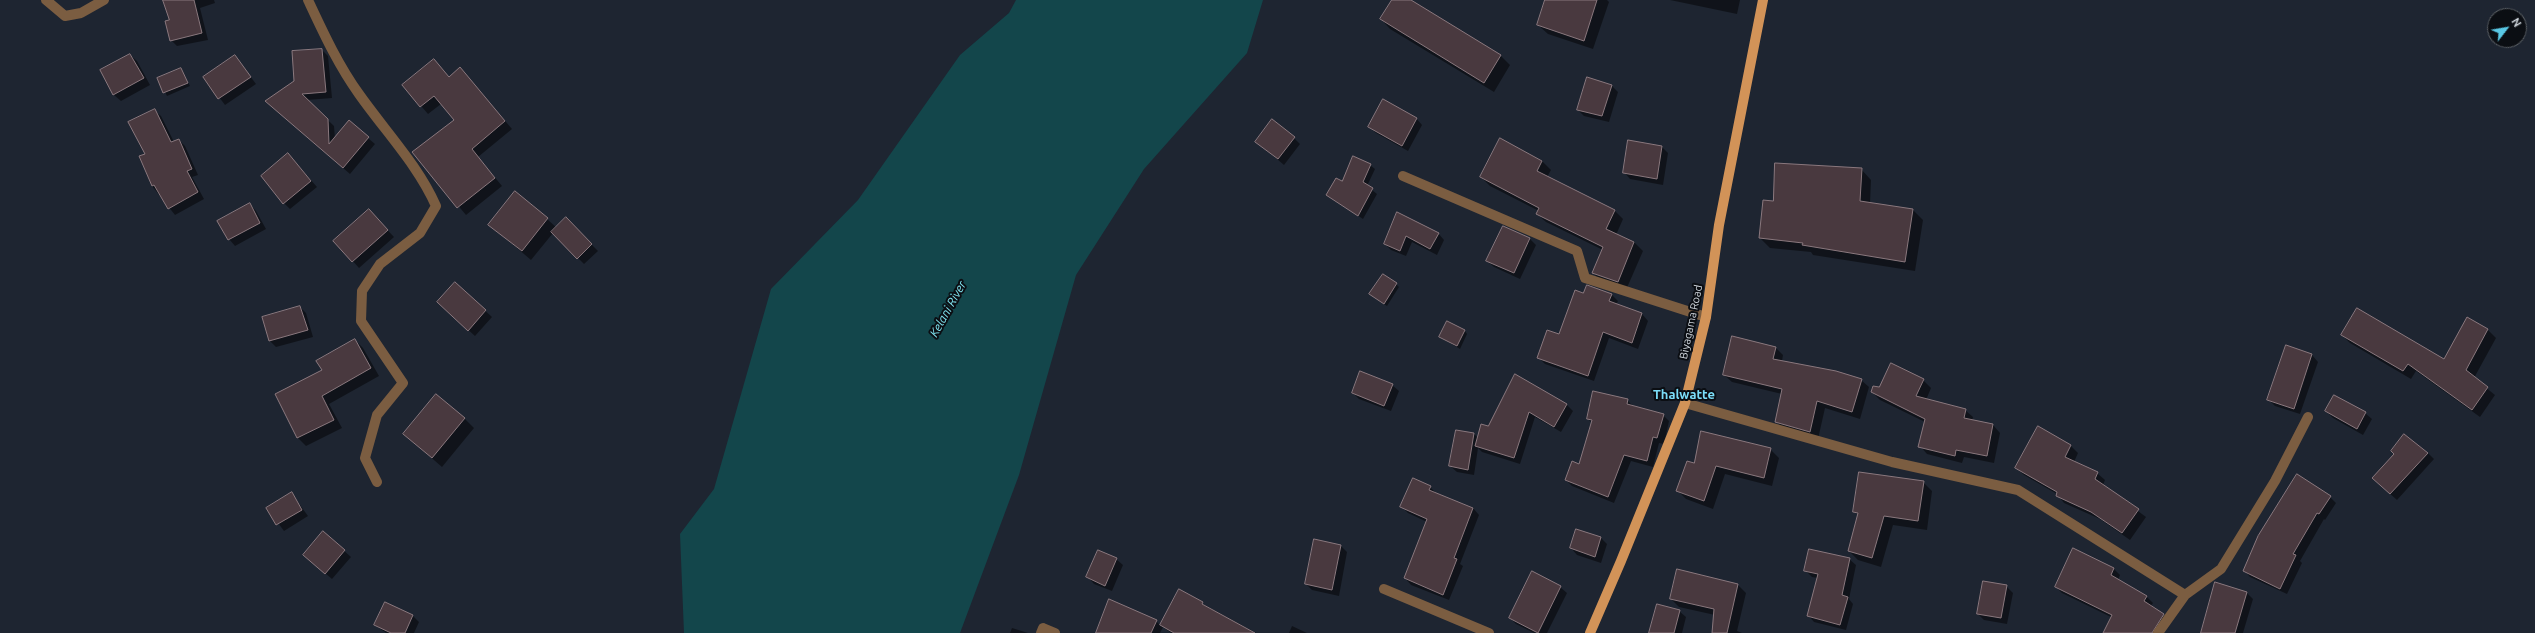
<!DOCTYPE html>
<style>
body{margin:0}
#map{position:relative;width:2535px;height:633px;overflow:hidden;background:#1e2531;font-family:Ubuntu,sans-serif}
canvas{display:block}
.north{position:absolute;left:2487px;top:8px;width:40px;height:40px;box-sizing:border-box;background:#0b0e13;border:1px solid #595e63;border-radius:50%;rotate:59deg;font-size:11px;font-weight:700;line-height:16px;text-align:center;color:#cfd5dc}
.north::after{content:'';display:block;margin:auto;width:14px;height:18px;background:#59c8e5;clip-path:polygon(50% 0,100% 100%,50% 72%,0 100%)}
</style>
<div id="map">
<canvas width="2535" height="633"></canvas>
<div class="north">N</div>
</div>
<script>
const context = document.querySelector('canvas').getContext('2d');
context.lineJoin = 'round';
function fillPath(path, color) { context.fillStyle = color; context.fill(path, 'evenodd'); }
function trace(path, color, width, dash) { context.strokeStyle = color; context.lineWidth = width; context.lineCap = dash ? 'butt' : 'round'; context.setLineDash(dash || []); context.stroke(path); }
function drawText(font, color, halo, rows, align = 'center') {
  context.font = font + ' Ubuntu,sans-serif'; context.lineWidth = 4; context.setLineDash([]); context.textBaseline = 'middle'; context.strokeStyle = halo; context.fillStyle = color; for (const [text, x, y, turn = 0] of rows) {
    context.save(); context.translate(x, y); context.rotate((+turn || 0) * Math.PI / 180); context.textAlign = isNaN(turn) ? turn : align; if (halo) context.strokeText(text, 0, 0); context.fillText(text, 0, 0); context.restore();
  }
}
fillPath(new Path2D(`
 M 1016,0 L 1263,0 L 1247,53 L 1144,169 L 1076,275 L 1019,475 L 960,633 L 684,633 L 680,534 L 714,489 L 771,289 L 858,200 L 960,55 L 1009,13 Z`), '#13464b');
fillPath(new Path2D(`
 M 164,0 L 214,0 L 215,3 L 200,8 L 208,40 L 177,46 L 171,40 L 170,21 Z
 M 1393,0 L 1409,0 L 1501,56 L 1510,65 L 1494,92 L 1390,29 L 1381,19 Z
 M 1546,0 L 1607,0 L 1609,2 L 1593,49 L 1548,34 L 1538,25 Z
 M 1670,0 L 1740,0 L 1737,14 Z
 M 322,50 L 328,56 L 332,98 L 307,100 L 334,126 L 335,139 L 349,122 L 375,144 L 350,174 L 273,107 Z
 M 130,55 L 137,61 L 150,85 L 121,101 L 114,95 L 101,71 Z
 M 235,56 L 256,84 L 225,105 L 204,77 Z
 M 434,60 L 449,77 L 467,76 L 512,129 L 478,157 L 502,186 L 466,215 L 413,152 L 455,120 L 441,104 L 428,114 L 403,85 Z
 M 181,69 L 190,86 L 167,96 L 159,79 Z
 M 1612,86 L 1618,92 L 1609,122 L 1584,116 L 1578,110 Z
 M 154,110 L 161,116 L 174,142 L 179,140 L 185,146 L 198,175 L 192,177 L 204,199 L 175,215 L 152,186 L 140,157 L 146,154 Z
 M 1416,118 L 1422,125 L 1408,151 L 1376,133 L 1369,127 Z
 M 1294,138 L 1300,144 L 1284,165 L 1256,141 Z
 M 1500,140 L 1542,161 L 1551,170 L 1547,177 L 1615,211 L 1623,219 L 1616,235 L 1634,242 L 1643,251 L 1626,290 L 1602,282 L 1593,273 L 1603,250 L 1546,222 L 1537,214 L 1539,211 L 1490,186 L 1481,177 Z
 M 1629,141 L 1662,147 L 1668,153 L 1663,185 L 1630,179 L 1624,172 Z
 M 288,154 L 317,187 L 290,209 L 284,203 Z
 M 1370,165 L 1375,169 L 1367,186 L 1377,194 L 1363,219 L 1327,195 Z
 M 1861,169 L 1871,180 L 1870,204 L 1913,210 L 1923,220 L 1915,271 L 1813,255 L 1811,252 L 1770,248 L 1760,238 L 1774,202 Z
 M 250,204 L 256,211 L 266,229 L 235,246 L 229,239 Z
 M 1397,214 L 1438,233 L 1444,240 L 1437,255 L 1412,242 L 1406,256 L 1391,250 L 1385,244 Z
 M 375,217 L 394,237 L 359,268 L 335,241 Z
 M 547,219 L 557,228 L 566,219 L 598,251 L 584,264 L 553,233 L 531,260 L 490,225 Z
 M 1530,239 L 1536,245 L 1520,279 L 1494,267 L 1487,261 Z
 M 455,283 L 492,317 L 475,336 L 444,308 Z
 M 1396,284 L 1399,287 L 1387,306 L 1374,297 Z
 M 1587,287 L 1612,295 L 1618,301 L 1616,305 L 1642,314 L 1648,321 L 1638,349 L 1609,338 L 1594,381 L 1545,364 L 1539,358 L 1559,335 Z
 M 300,307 L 306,313 L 313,337 L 276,347 L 270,341 L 263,317 Z
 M 2468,319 L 2488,330 L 2496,338 L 2474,378 L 2495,395 L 2480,417 L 2416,371 L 2411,379 L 2350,343 L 2342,335 L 2444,360 Z
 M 1465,331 L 1467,334 L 1460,349 L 1440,337 Z
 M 355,340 L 363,348 L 379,376 L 329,404 L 342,428 L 306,446 L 298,438 L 276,394 L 323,371 Z
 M 2286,347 L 2312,355 L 2318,362 L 2300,414 L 2275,406 L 2268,399 Z
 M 1776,348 L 1783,355 L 1782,361 L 1861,380 L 1869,387 L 1860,419 L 1825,408 L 1818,439 L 1783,429 L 1776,421 L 1782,394 L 1732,382 L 1724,375 Z
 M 1516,375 L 1567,405 L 1573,411 L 1561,432 L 1535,417 L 1520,464 L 1482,452 L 1478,448 L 1474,475 L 1457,472 L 1450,466 L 1474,434 L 1478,438 L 1488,428 Z
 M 1923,380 L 1931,388 L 1926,400 L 1965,410 L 1973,417 L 1972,421 L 1993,425 L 2000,433 L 1994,463 L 1964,457 L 1962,463 L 1927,454 L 1920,446 L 1925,422 L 1880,400 L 1872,392 L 1880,388 Z
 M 1392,385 L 1399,391 L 1391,411 L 1359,399 L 1353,393 Z
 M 1627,400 L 1634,407 L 1663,415 L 1669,421 L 1664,444 L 1659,443 L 1653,467 L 1631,461 L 1614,503 L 1572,486 L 1566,480 L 1580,466 L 1592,423 L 1588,419 Z
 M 2326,411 L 2365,413 L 2372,419 L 2363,435 L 2333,418 Z
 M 464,418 L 474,428 L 442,467 L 404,434 Z
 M 2038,427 L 2071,446 L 2078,453 L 2074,462 L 2097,473 L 2105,480 L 2103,485 L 2146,517 L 2130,540 L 2100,519 L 2064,503 L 2057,494 L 2024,475 L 2016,468 Z
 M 1770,449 L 1779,458 L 1772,486 L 1725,474 L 1713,509 L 1686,499 L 1678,491 L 1694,465 Z
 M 2428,453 L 2434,459 L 2397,500 L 2379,484 L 2395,454 Z
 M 1923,482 L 1932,491 L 1927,530 L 1893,525 L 1881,567 L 1858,560 L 1849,551 L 1858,515 L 1854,511 Z
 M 1430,487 L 1436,493 L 1473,508 L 1479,515 L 1460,564 L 1463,566 L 1449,600 L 1411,585 L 1405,578 L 1427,522 L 1408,513 L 1401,506 Z
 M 292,494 L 308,516 L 284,531 L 267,508 Z
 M 2330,497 L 2336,503 L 2325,520 L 2324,519 L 2300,561 L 2302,563 L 2287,594 L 2250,577 L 2244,570 Z
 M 1577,530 L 1601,538 L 1607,544 L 1601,563 L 1577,555 L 1571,548 Z
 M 323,532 L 351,557 L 332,579 L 311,561 Z
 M 1315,540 L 1341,546 L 1347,552 L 1339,596 L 1312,590 L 1306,584 Z
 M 2073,550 L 2114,569 L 2120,575 L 2118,580 L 2147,597 L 2153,603 L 2150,607 L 2169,621 L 2162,633 L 2104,633 L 2113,618 L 2062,593 L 2056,587 Z
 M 1116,559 L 1123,565 L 1112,591 L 1094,584 L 1088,577 Z
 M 1849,559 L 1856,565 L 1849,599 L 1853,604 L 1846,630 L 1814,622 L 1808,615 L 1818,578 L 1812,577 L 1805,570 Z
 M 1737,584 L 1746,593 L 1737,631 L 1742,633 L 1713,633 L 1715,615 L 1679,607 L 1671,599 Z
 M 2006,586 L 2013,593 L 2007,624 L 1984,620 L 1978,614 Z
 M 1560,587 L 1567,593 L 1547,633 L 1534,633 L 1516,624 L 1510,618 Z
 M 1179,591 L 1256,633 L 1171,633 L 1163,627 L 1160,633 L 1097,633 L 1156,621 L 1161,626 Z
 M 2246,592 L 2253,599 L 2243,633 L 2203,633 Z
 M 386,603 L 413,616 L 419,622 L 414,633 L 386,633 L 375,625 Z
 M 1679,611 L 1686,617 L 1682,633 L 1650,633 Z
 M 1292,626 L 1307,633 L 1289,633 Z
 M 1012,628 L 1028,633 L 1010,633 Z`), '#0007');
const building = new Path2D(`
 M 163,0 L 194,0 L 202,33 L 170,41 L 165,21 L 169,20 Z
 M 1392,0 L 1411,0 L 1501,55 L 1484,83 L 1380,19 Z
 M 1545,0 L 1597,0 L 1584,41 L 1537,25 Z
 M 322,49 L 326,92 L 302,94 L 328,119 L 329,144 L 349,120 L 369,137 L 343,168 L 265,101 L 294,81 L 292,51 Z
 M 130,54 L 144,78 L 113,95 L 100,70 Z
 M 235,55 L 251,77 L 218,99 L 203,77 Z
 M 434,59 L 449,77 L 460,67 L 505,121 L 472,149 L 495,178 L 457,208 L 412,152 L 454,120 L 434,96 L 420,107 L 402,85 Z
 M 181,68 L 188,83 L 163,93 L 157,78 Z
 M 1587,77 L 1612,85 L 1602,116 L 1577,110 Z
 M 1383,99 L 1417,118 L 1402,146 L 1368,127 Z
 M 155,109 L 171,142 L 179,139 L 192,169 L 187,171 L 198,192 L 168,209 L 154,185 L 152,186 L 139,156 L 145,154 L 128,122 Z
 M 1272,119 L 1295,137 L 1278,159 L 1255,142 Z
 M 1500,138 L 1542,161 L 1537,171 L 1615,210 L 1606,229 L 1634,242 L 1618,282 L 1592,273 L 1603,247 L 1536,214 L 1539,208 L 1480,177 Z
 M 1628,140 L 1662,146 L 1657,179 L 1623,173 Z
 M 288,153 L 311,181 L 283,204 L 261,176 Z
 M 1353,156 L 1371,164 L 1363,182 L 1373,188 L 1358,216 L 1326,195 L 1336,178 L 1342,181 Z
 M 1775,163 L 1862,168 L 1860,201 L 1913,209 L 1905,262 L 1802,245 L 1803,243 L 1759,238 L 1763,200 L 1773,201 Z
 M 515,191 L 548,218 L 522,251 L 488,225 Z
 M 250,203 L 260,223 L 228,240 L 217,221 Z
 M 369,209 L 388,230 L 352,262 L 333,241 Z
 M 1397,212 L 1439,233 L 1430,249 L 1406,236 L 1400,251 L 1384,244 Z
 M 566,217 L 592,244 L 577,259 L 551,232 Z
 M 1503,226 L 1530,238 L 1514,273 L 1486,261 Z
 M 1383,274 L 1397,283 L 1384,304 L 1369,294 Z
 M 455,282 L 486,310 L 468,331 L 437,302 Z
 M 1587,285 L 1612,294 L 1609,301 L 1642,313 L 1632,343 L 1603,332 L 1588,376 L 1537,358 L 1547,330 L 1559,334 L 1575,290 L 1583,293 Z
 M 300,306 L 308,330 L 269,341 L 262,317 Z
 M 2357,308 L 2444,359 L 2467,317 L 2488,329 L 2466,370 L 2488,387 L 2472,410 L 2408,364 L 2403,371 L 2341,335 Z
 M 1447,321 L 1465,330 L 1457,346 L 1439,337 Z
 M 1732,336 L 1776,347 L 1773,359 L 1836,371 L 1862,379 L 1852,412 L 1817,401 L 1810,432 L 1775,422 L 1782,389 L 1723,375 Z
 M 355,339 L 371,368 L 322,396 L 334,420 L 297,438 L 275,394 L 322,370 L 316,361 Z
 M 2286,345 L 2312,354 L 2294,409 L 2267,400 Z
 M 1891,363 L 1924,379 L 1916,396 L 1966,409 L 1964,418 L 1993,424 L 1987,456 L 1956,450 L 1955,456 L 1918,447 L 1925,419 L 1871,392 L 1873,386 L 1879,387 Z
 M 1360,371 L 1393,384 L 1384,406 L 1352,393 Z
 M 1515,374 L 1567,404 L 1554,427 L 1529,412 L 1514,458 L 1475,446 L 1481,424 L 1488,426 Z
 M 1593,391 L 1628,399 L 1627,404 L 1664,414 L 1657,438 L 1653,437 L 1647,461 L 1624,455 L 1608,497 L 1565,480 L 1572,461 L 1579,464 L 1592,420 L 1587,419 Z
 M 436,394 L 465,418 L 432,458 L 403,434 Z
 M 2334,395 L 2366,412 L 2357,429 L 2325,411 Z
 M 2038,426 L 2071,445 L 2065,457 L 2098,472 L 2095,479 L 2139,509 L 2122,533 L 2091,512 L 2056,496 L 2057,492 L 2015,468 Z
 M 1456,430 L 1474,433 L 1468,470 L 1449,466 Z
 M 1701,431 L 1771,448 L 1764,478 L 1716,466 L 1704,501 L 1676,491 L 1687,461 L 1694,463 Z
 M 2404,434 L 2428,453 L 2390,494 L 2372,478 L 2394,454 L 2391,451 Z
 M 1859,472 L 1924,481 L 1918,521 L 1884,516 L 1872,558 L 1848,551 L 1858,513 L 1853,512 Z
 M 2297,474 L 2331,496 L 2319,514 L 2317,513 L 2293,554 L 2296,555 L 2280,589 L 2243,571 L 2258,536 Z
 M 1413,478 L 1431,486 L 1429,490 L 1473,508 L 1454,558 L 1457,559 L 1443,595 L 1404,578 L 1427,519 L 1400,507 Z
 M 292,492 L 302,510 L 276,525 L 266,508 Z
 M 1576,529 L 1601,537 L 1595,557 L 1570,548 Z
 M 323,531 L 345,550 L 325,574 L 303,555 Z
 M 1314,539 L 1341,545 L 1332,590 L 1305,584 Z
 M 2073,548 L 2114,568 L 2111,575 L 2147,596 L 2144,601 L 2164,614 L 2152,633 L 2103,633 L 2112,615 L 2055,587 Z
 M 1809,549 L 1850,558 L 1842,595 L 1848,597 L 1840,625 L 1807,616 L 1818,574 L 1804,571 Z
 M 1098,550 L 1117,558 L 1105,586 L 1086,577 Z
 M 1677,569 L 1738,584 L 1727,633 L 1712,633 L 1714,609 L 1670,599 Z
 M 1532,571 L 1561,586 L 1538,633 L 1509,618 Z
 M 1983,581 L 2007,585 L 2001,618 L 1977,614 Z
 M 2215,582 L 2247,592 L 2235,633 L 2201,633 Z
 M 1179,589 L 1203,602 L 1202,604 L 1255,633 L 1174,633 L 1160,625 Z
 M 1109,599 L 1157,620 L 1151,633 L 1096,633 Z
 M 385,602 L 413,615 L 405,633 L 391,633 L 374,625 Z
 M 1657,604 L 1680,610 L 1674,633 L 1649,633 Z`);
fillPath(building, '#49393f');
trace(building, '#8a787e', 1);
trace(new Path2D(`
 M 46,0 L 65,16 L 81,13 L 104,0
 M 308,0 C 323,32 338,65 359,94 C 385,131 418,165 436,206 L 420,233 L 380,264 L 362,291 L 361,321 L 403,383 L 377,415 L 365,458 L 377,482
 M 1403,176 L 1577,251 L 1585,278 L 1706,317
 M 1685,403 L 1892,462 L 2018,490 L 2185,595 L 2221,569 L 2275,481 L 2308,417
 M 1384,589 L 1489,633
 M 1041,633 L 1043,628 L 1055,633
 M 2158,633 L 2185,595`), '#7b5d41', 10);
trace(new Path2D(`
 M 1590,633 L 1621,561 L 1685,403 L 1706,317 L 1719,225 L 1763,0`), '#d29358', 10);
drawText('11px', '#cfd5dc', '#0b0e13', [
 ["Biyagama Road",1691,322,-78]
]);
drawText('italic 12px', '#81e6f2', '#0b0e13', [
 ["Kelani River",948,309,-61]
]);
drawText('bold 13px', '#7bddf8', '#0b0e13', [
 ["Thalwatte",1684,395]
]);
</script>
